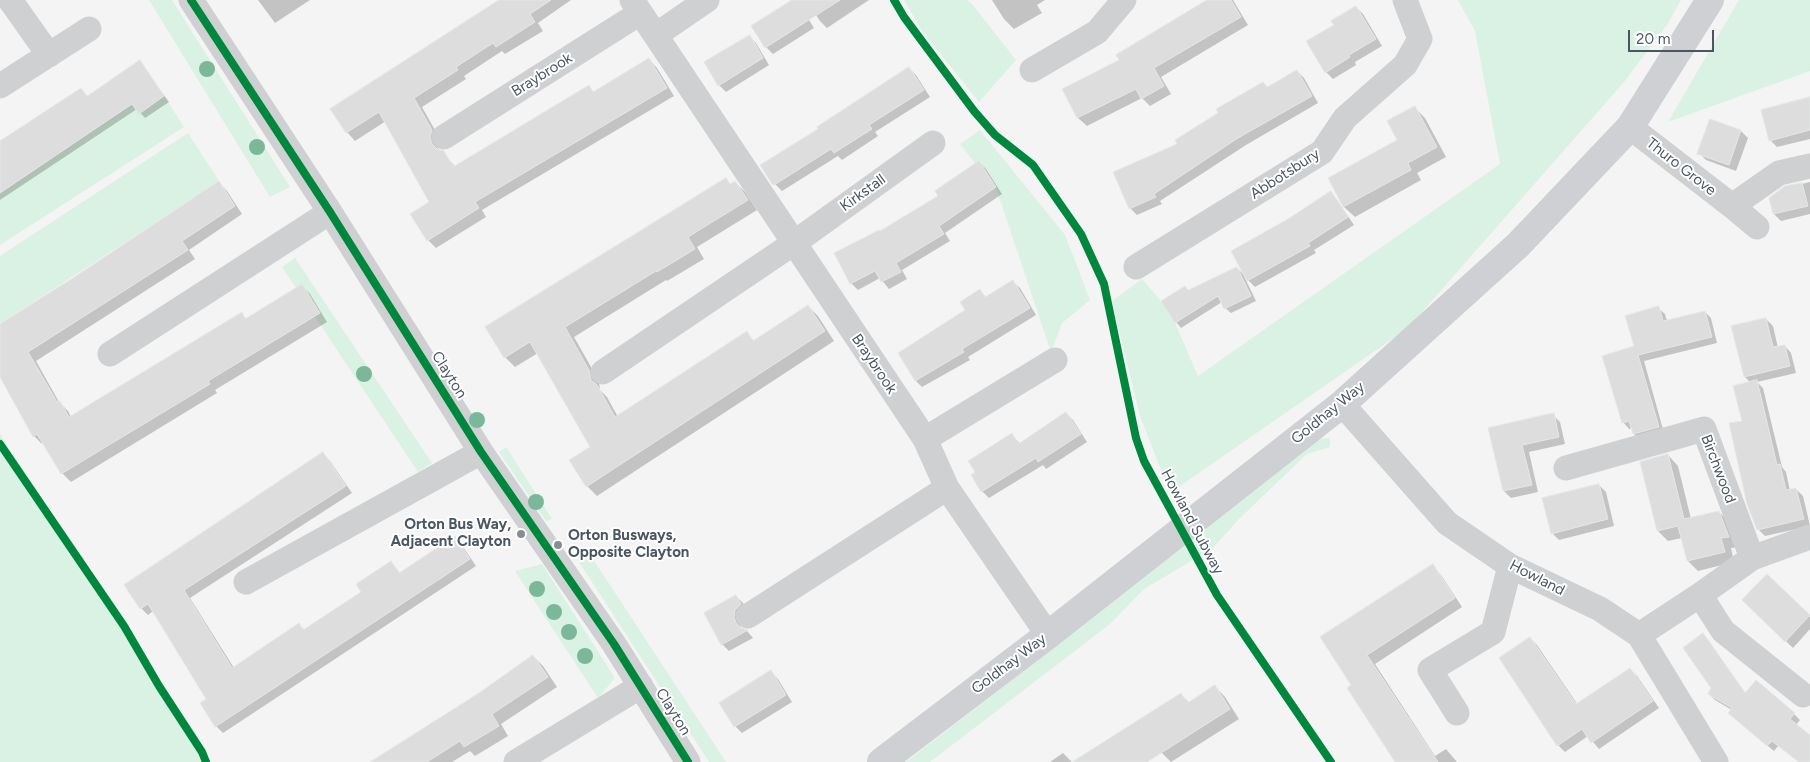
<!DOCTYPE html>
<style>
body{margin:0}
#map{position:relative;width:1810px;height:762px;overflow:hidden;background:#f4f4f4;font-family:Figtree,sans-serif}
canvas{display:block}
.scale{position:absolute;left:1628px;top:30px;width:86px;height:22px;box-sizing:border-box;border:2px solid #4a5661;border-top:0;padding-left:6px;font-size:15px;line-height:18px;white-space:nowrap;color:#4a5661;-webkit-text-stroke:4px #fff;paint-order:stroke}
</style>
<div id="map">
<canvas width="1810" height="762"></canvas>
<div class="scale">20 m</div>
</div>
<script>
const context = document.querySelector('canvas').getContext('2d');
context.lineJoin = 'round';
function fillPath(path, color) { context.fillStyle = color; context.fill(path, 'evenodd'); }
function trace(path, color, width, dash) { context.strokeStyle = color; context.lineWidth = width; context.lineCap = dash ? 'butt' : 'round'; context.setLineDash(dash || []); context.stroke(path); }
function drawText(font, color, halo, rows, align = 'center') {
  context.font = font + ' Figtree,sans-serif'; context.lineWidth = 4; context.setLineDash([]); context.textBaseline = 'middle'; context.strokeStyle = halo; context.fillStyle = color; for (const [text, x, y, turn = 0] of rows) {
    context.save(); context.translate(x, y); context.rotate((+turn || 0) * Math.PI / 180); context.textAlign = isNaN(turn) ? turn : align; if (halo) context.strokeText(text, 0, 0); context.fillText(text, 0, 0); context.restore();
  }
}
fillPath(new Path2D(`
 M 149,0 L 172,0 L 290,187 L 270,197 Z
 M 904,0 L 967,0 L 972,4 L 1016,60 L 979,102 L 922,31 Z
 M 1458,0 L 1681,0 L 1667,25 L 1624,82 L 1408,328 L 1170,493 L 1140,416 L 1112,301 L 1142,279 L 1161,301 L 1175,323 L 1198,376 L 1500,164 L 1475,31 Z
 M 1739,0 L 1810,0 L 1810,71 L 1668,122 Z
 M 164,96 L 184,127 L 0,245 L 0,192 L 132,104 L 139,113 Z
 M 980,130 L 1065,235 L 1090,300 L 1062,323 L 1051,352 L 997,191 L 960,144 Z
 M 188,133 L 219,181 L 0,324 L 0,256 Z
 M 295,258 L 432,463 L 418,472 L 282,267 Z
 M 0,434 L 124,626 L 208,762 L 0,762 Z
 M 1330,438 L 1330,447 L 1307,454 L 1239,519 L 1213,548 L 1144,589 L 1110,624 L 930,762 L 906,762 L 1057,645 L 1313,439 Z
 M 506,447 L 552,519 L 546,521 L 499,452 Z
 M 589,553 L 726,762 L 709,762 L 577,559 Z
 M 542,564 L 615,678 L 598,698 L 515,571 Z`), '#d9f2e3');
fillPath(new Path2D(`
 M 258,0 L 310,0 L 275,23 Z
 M 501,0 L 571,0 L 538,23 L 543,31 L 505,54 L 502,51 L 464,76 L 466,79 L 422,107 L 440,139 L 437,146 L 439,151 L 443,152 L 455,167 L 589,87 L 594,92 L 649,59 L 657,68 L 674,96 L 482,210 L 486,217 L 436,248 L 428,240 L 431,203 L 386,121 L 355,141 L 347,132 Z
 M 806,0 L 869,0 L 827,28 L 820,21 Z
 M 992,0 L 1045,0 L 1037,5 L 1042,13 L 1014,29 L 1004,19 Z
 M 1209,0 L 1233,0 L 1248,25 L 1161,77 L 1171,94 L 1150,106 L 1142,98 L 1087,126 L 1078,118 L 1064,89 L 1121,61 Z
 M 801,7 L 814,28 L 773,54 L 766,47 Z
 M 1356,7 L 1363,14 L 1382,46 L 1355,62 L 1356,65 L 1333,79 L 1326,72 L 1335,25 Z
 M 749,36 L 756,43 L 769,65 L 726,92 L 719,85 Z
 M 140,62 L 169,102 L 145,118 L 137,109 L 0,200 L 0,142 L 88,97 Z
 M 909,68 L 916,75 L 930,97 L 875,132 L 878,136 L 842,160 L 838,156 L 782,191 L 775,184 L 761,166 L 820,129 Z
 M 1297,71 L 1304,78 L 1318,103 L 1246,145 L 1160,201 L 1162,204 L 1137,215 L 1130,208 L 1179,144 Z
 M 1810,98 L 1810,139 L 1777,147 L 1770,140 Z
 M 1414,107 L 1425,118 L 1446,157 L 1417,173 L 1421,180 L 1355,217 L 1344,207 L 1329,179 L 1399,140 Z
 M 1710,120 L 1741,131 L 1748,138 L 1736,171 L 1706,160 L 1699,153 Z
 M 979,162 L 986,169 L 1002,194 L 945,233 L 950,241 L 902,270 L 907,279 L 889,289 L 880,278 L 858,290 L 851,283 L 880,233 L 940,196 Z
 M 726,180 L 731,185 L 735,182 L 745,192 L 757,210 L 697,247 L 704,259 L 667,281 L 666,280 L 574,337 L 599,381 L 600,390 L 607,397 L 618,417 L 746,333 L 754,341 L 808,306 L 818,316 L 834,341 L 597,496 L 587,486 L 592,447 L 538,353 L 515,367 L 505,357 Z
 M 1810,182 L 1810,214 L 1781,221 L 1774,214 L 1785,188 Z
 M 219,183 L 227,191 L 242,214 L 189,250 L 195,259 L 36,361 L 59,402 L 68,411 L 71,417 L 241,314 L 247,319 L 302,286 L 310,294 L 327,322 L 215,390 L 217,393 L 71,482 L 62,473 L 44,443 L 42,444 L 34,436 L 0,374 L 0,325 L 74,279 Z
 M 1330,193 L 1337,200 L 1354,225 L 1314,250 L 1316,253 L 1255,287 L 1244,276 L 1256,301 L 1231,313 L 1225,308 L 1222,302 L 1181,328 L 1176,322 L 1189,291 L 1237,268 L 1245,276 L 1288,220 Z
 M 1013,282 L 1020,288 L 1036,315 L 968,357 L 970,360 L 922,387 L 916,381 L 980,291 L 987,298 Z
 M 1658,308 L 1665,314 L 1667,321 L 1705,312 L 1711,318 L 1717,343 L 1644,361 L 1664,433 L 1640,440 L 1634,434 L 1632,428 L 1629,429 L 1623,422 L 1636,347 Z
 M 1766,319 L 1773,326 L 1778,348 L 1785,346 L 1791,353 L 1796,373 L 1757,382 L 1763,388 L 1782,467 L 1786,472 L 1790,491 L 1796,489 L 1803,496 L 1810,526 L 1765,536 L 1758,529 L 1743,422 L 1751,383 L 1745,377 Z
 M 1066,413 L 1073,420 L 1087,442 L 1046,469 L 1043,465 L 989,498 L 982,491 L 1012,435 L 1020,444 Z
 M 1553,415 L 1560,422 L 1565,444 L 1529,452 L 1538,492 L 1511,498 L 1504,491 L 1490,429 Z
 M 323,454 L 330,461 L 352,493 L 190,598 L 234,668 L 299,625 L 305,630 L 363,592 L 391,562 L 401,574 L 455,538 L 462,545 L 476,566 L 223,733 L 216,726 L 207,699 L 153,611 L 148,615 L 141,608 Z
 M 1668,455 L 1678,466 L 1691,519 L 1719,512 L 1729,522 L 1738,547 L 1731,548 L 1734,562 L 1698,571 L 1688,561 L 1682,538 L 1668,541 L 1658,531 Z
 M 1599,485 L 1606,492 L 1614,526 L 1559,540 L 1552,533 Z
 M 1432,566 L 1441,575 L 1462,607 L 1375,664 L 1435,756 L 1446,749 L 1457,762 L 1397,762 L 1352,685 L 1322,638 Z
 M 1767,576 L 1810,617 L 1810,629 L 1793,648 L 1744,600 Z
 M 736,596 L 743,603 L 747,611 L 740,625 L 742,630 L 747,631 L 753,638 L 729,651 L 722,644 Z
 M 1702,635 L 1709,641 L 1746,694 L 1794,714 L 1800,720 L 1796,725 L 1810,737 L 1810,762 L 1799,762 L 1778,746 L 1774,751 L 1736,719 L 1732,710 L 1715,700 L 1709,694 L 1712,688 Z
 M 1530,638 L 1537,645 L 1578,705 L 1630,669 L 1637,676 L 1659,708 L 1599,749 L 1588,736 L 1565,752 L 1558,745 L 1500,659 Z
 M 533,656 L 543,666 L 557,687 L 501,724 L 508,736 L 475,756 L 470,751 L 452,762 L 374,762 L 480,694 Z
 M 771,672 L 778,679 L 792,702 L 742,733 L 735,726 Z
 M 1215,686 L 1225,697 L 1239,719 L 1171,762 L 1161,752 L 1181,694 L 1189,703 Z
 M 1063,753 L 1072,762 L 1050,762 Z`), '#0003');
const building = new Path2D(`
 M 499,0 L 551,0 L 530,14 L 535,22 L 496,47 L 493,43 L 456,67 L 458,70 L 414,98 L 432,130 L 430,137 L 432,144 L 437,149 L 444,151 L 453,167 L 589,85 L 593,92 L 649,58 L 667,88 L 475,202 L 479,208 L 427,241 L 410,214 L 429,202 L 379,112 L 346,133 L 330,109 Z
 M 792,0 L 840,0 L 765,48 L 751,26 Z
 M 1207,0 L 1231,0 L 1241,17 L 1154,68 L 1164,86 L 1141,99 L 1136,89 L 1077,118 L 1062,89 L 1119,60 L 1116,55 Z
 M 1356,6 L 1376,39 L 1349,55 L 1350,57 L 1325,73 L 1306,41 L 1334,25 L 1331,21 Z
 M 750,35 L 763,58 L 718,86 L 704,62 Z
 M 140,60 L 164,96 L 139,114 L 132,104 L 0,193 L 0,141 L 81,88 L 87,96 Z
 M 909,67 L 924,90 L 869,125 L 872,129 L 834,153 L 831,149 L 774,185 L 772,184 L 760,165 L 818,129 L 817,127 Z
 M 1297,70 L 1312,96 L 1238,138 L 1154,194 L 1156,197 L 1129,209 L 1113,172 L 1177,144 L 1175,140 L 1218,113 L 1216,109 L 1263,82 L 1267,87 Z
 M 1810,97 L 1810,130 L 1769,141 L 1761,110 Z
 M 1415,106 L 1437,147 L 1408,163 L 1411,170 L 1343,207 L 1328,178 L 1397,140 L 1387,121 Z
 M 1710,119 L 1741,130 L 1729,165 L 1697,154 Z
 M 979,161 L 996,187 L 939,226 L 944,234 L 896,263 L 901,272 L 881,282 L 875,271 L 850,284 L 834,253 L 879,230 L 880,231 L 938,196 L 935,191 Z
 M 726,178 L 730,184 L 735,181 L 748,200 L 688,237 L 695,249 L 657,272 L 656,271 L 565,327 L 589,370 L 591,380 L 597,385 L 615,417 L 747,331 L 753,341 L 808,305 L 825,331 L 586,487 L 569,460 L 590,447 L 530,342 L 504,358 L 485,327 Z
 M 219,181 L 235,206 L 182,241 L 188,250 L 28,352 L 57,402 L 60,401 L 69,417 L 242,312 L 245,319 L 302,284 L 320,313 L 208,381 L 210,384 L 61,474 L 37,434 L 33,437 L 0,377 L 0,324 L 73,278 Z
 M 1802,183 L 1808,206 L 1773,214 L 1769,198 L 1785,186 Z
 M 1331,191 L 1348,217 L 1308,243 L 1310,246 L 1247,281 L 1231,251 L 1288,219 Z
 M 1237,267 L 1251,296 L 1224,309 L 1218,296 L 1175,323 L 1161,301 L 1185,286 L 1188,290 Z
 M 1013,280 L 1030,308 L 962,349 L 964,352 L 915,381 L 898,353 L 965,310 L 960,302 L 980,289 L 985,297 Z
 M 1659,306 L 1663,321 L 1705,311 L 1712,337 L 1638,355 L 1659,427 L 1633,434 L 1629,421 L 1622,423 L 1602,356 L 1634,346 L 1625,316 Z
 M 1766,318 L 1773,347 L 1785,345 L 1790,366 L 1744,377 L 1731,326 Z
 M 1757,380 L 1777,465 L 1780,464 L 1786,490 L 1796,488 L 1804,519 L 1757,530 L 1747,504 L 1729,423 L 1742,421 L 1733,386 Z
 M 1066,412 L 1081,434 L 1038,462 L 1036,458 L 981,492 L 971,475 L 975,472 L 968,461 L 1012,433 L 1018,444 Z
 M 1554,413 L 1559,437 L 1522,445 L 1532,485 L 1503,491 L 1488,428 Z
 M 323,452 L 346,486 L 184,590 L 232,668 L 299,623 L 303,630 L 361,592 L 356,584 L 391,561 L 399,573 L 455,536 L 470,559 L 215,727 L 200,703 L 206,699 L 148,604 L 140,609 L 124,585 Z
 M 1668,454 L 1684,519 L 1719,511 L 1729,537 L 1721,538 L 1725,552 L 1687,561 L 1678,526 L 1657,531 L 1640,462 Z
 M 1599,484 L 1608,519 L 1551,534 L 1542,498 Z
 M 1433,564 L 1455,598 L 1367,655 L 1438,762 L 1395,762 L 1347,688 L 1351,685 L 1320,637 Z
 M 1767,574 L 1810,615 L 1785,642 L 1742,600 Z
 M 736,595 L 741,604 L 735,610 L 734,617 L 736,623 L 741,628 L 748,630 L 721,645 L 704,613 Z
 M 1703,633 L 1745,693 L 1756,680 L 1795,713 L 1790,719 L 1810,735 L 1810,762 L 1799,762 L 1772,741 L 1767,746 L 1728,713 L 1732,708 L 1708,694 L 1711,688 L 1683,648 Z
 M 1530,637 L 1576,704 L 1630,668 L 1653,701 L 1591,743 L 1582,729 L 1557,746 L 1499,658 Z
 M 533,655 L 548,677 L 492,714 L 499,726 L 464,747 L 460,741 L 427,762 L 370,762 L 479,693 Z
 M 771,670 L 786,695 L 734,727 L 719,703 Z
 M 1215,685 L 1230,709 L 1147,762 L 1072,762 L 1181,693 L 1187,703 Z`);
fillPath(building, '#ddddde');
trace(building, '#e5e6e7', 1);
trace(new Path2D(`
 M 10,0 L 49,55
 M 191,0 L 330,212 L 481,452 L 614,644 L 688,762
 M 632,0 L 925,439 L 947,488 L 1048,635
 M 656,35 L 707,0
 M 1032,70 L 1097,32 L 1124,0
 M 0,86 L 89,29
 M 1630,127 L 1732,206 L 1757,227
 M 444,137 L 640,13
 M 1732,206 L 1779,173 L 1810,166
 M 1136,267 L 1322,152 L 1345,118 L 1405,65 L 1420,39 L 1405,0
 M 110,354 L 330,212
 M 603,372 L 794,243 L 933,143
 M 1342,404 L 1447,523 L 1510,566 L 1600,609 L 1639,635 L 1716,762
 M 925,439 L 1055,360
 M 1566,468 L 1704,429 L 1752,558
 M 246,582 L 481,452
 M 1700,595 L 1723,631 L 1803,695
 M 748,616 L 947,488
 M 1639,635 L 1700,595 L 1752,558 L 1810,537
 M 1457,713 L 1430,670 L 1493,632 L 1510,566
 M 516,762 L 641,686`), '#ced0d2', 25);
trace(new Path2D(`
 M 881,762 L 1048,635 L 1342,404 L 1518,245 L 1630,127 L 1710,0`), '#ced0d4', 28);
trace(new Path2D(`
 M 191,0 L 330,212 L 481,452 L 614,644 L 688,762
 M 894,0 L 904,17 L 974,111 L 995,135 L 1033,165 L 1081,234 L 1104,284 L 1136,438 L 1144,461 L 1217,595 L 1331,762
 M 0,444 L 124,626 L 159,686 L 202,752 L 206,762`), '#00873e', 8);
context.fillStyle = '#7ab899';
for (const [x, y] of [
 [207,69],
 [257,147],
 [364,374],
 [477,420],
 [536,502],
 [537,589],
 [554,612],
 [569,632],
 [585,656]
]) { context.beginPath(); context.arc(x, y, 8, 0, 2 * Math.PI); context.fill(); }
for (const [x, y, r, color] of [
 [521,534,5,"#868d94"],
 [558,545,5,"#868d94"]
]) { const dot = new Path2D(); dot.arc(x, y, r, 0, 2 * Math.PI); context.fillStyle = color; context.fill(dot); trace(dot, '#fff', 2); }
drawText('15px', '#4a5661', '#fff', [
 ["Braybrook",542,75,-32],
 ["Thuro Grove",1681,167,38],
 ["Abbotsbury",1285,174,-33],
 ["Kirkstall",863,193,-36],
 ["Braybrook",874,364,56],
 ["Clayton",449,375,58],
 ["Goldhay Way",1328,413,-39],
 ["Birchwood",1718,469,69],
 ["Howland Subway",1192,522,62],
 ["Howland",1537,578,27],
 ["Goldhay Way",1009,664,-37],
 ["Clayton",673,712,58]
]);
drawText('bold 15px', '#4a5661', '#fff', [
 ["Orton Bus Way,",511,525],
 ["Adjacent Clayton",511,542],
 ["Orton Busways,",568,536,"left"],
 ["Opposite Clayton",568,553,"left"]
], 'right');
</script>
